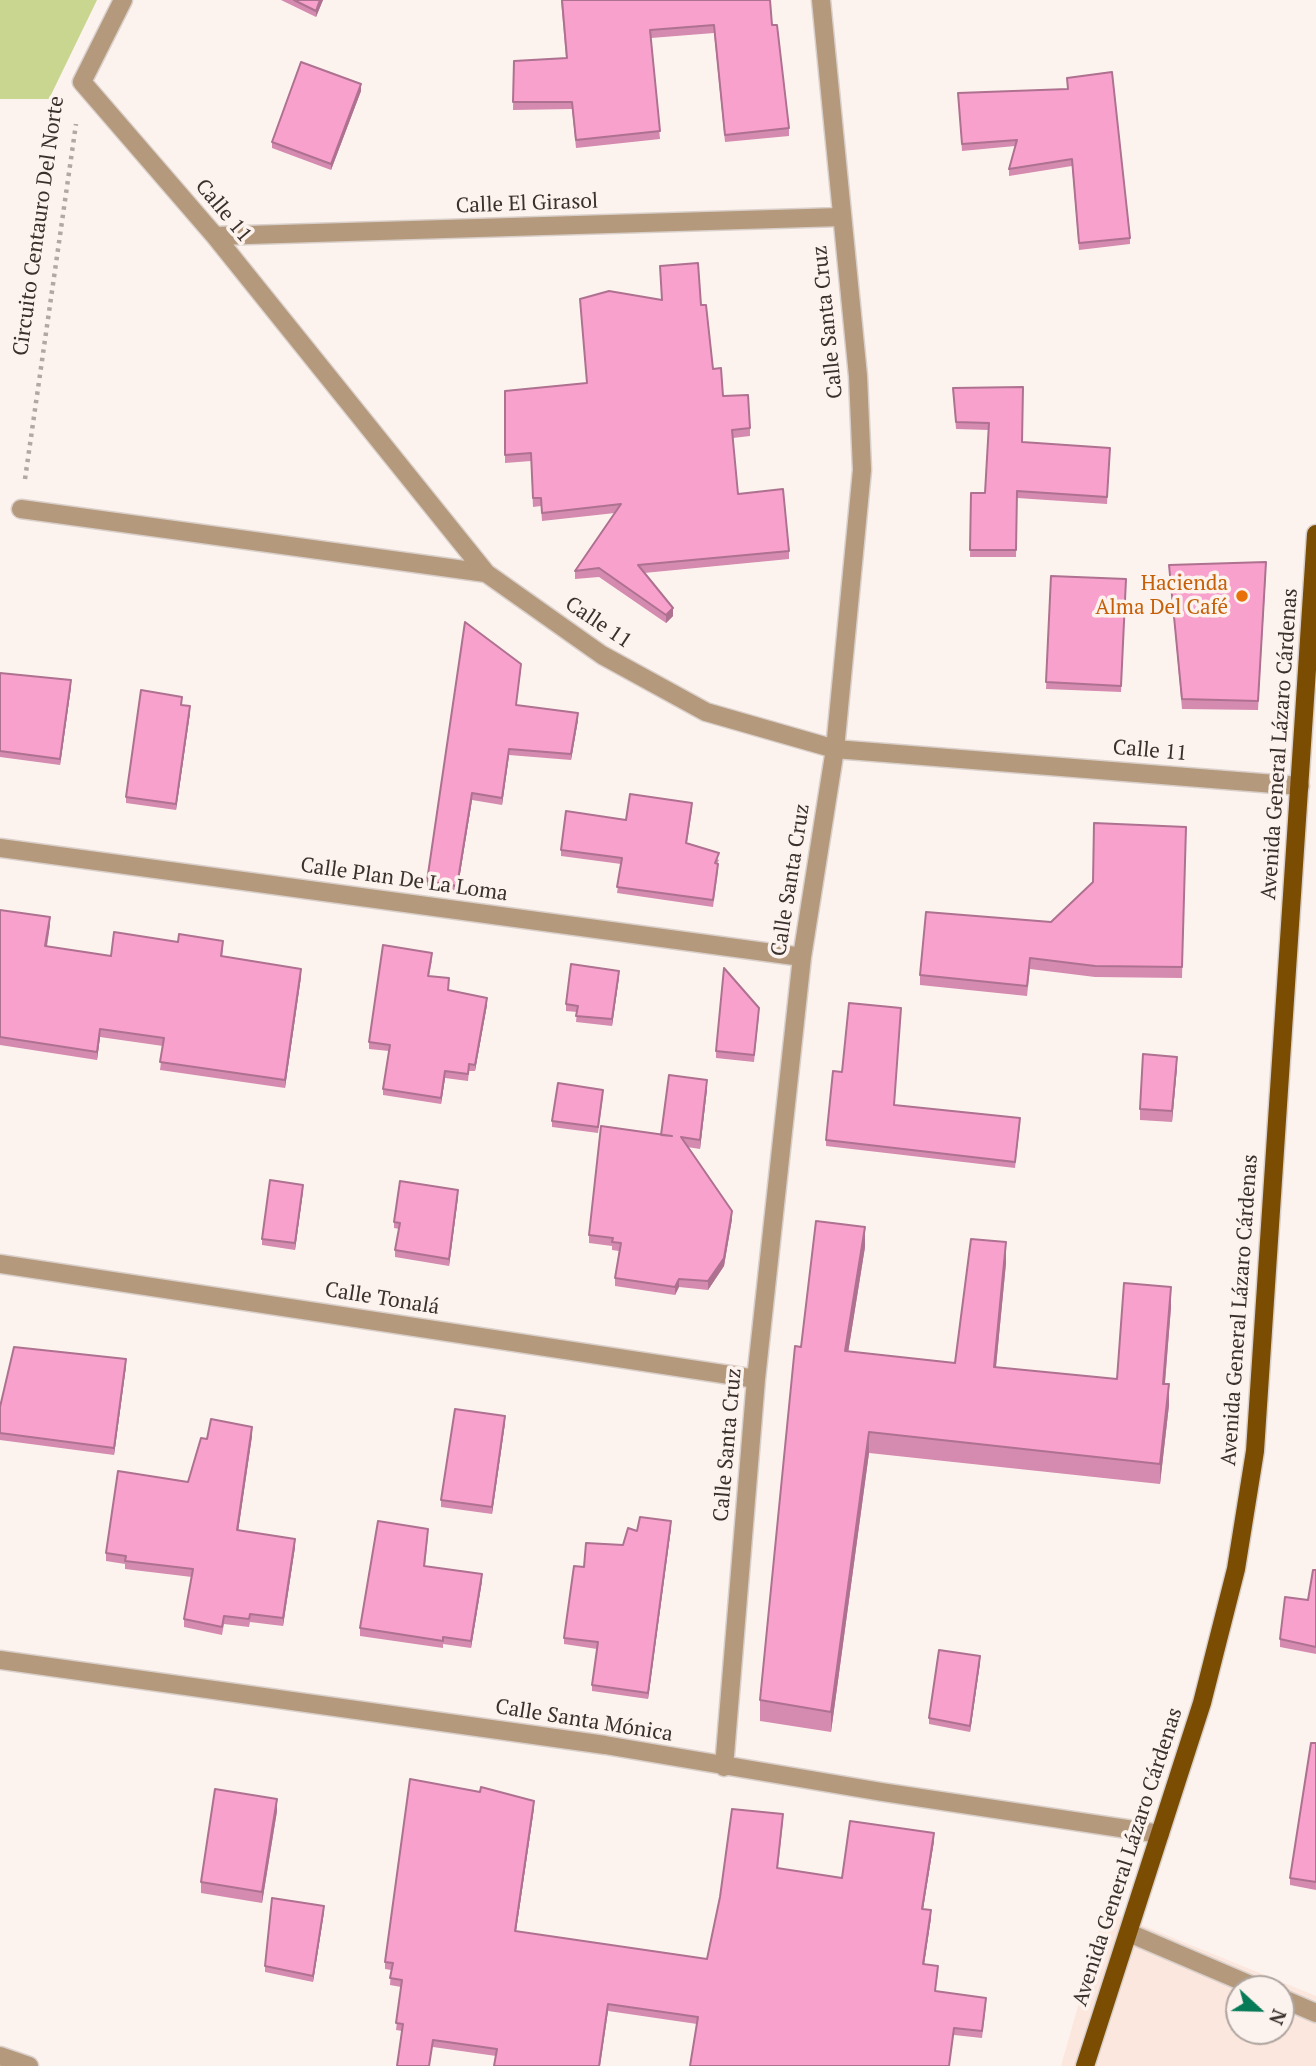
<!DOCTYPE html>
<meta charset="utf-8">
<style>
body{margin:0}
#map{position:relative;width:1316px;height:2066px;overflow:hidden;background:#fdf3ee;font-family:"PT Serif",serif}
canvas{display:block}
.north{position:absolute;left:1225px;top:1975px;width:70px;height:70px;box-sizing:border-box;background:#fdf3ee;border:2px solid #afa5a0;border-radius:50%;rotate:112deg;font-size:19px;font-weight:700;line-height:28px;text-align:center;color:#3a302c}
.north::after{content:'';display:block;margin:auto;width:24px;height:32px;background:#077b58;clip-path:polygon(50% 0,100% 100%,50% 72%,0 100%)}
</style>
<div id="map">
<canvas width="1316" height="2066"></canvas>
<div class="north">N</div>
</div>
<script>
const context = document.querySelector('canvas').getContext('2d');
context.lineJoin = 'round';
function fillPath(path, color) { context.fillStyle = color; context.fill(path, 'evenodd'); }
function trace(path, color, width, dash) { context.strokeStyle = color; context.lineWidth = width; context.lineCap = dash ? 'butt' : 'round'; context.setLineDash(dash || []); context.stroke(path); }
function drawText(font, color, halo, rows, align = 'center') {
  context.font = font + ' "PT Serif",serif'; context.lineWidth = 7; context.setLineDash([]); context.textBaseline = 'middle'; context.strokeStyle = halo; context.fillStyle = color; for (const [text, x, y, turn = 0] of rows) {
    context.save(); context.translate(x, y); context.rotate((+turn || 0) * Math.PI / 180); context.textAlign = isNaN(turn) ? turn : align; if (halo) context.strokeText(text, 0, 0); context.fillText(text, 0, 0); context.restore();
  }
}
fillPath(new Path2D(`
 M 1105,1910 L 1316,1996 L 1316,2066 L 1061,2066 ZM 1239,1989 L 1281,1989 L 1281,2031 L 1239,2031 Z`), '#fce7de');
fillPath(new Path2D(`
 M 0,0 L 97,0 L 49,99 L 0,99 Z`), '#c9d690');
const minor = new Path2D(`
 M 123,0 L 82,82 L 215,236 L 486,573 L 602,655 L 706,712 L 835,749 L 1300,786
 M 215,236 L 840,217
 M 21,509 L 486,573
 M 0,848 L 802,957
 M 0,1264 L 756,1379
 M 0,1660 L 605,1745 L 882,1792 L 1160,1834
 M 724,1767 L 756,1379 L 802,957 L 835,749 L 862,470 L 858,376 L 821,0
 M 1129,1933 L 1260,1989
 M 1281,1998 L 1316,2013
 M 0,2056 L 29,2066`);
const major = new Path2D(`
 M 1085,2066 L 1202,1703 L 1236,1569 L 1255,1451 L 1316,534`);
trace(minor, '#dad0cb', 21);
trace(major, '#dad0cb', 21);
trace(new Path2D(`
 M 25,479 L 76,124`), '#b1a7a3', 4.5, [3.5, 5]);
trace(minor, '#b4997c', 18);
trace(major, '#7b4d03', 18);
fillPath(new Path2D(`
 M 281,0 L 323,0 L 316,17 Z
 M 561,0 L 770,0 L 772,25 L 789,128 L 789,136 L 725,142 L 714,33 L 651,38 L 660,139 L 576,148 L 572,109 L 513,110 L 514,61 L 566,58 Z
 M 1067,89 L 1130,238 L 1130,244 L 1079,250 L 1072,166 L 1009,176 L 1009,169 L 1015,146 L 962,151 L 958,93 Z
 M 361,91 L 331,170 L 272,148 L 272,142 Z
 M 660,266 L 701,305 L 713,369 L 723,396 L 750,428 L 750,436 L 733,438 L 738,494 L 789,551 L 789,559 L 644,573 L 673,616 L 666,623 L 599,577 L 575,579 L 575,571 L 615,513 L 542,521 L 541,506 L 533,507 L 531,461 L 505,463 L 505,391 L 587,383 L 580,299 L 662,300 Z
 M 953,388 L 1022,442 L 1110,448 L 1107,504 L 1017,498 L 1016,557 L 970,557 L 971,493 L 985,493 L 989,430 L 956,429 Z
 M 1169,565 L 1266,572 L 1258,710 L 1182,709 Z
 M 1051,576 L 1126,579 L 1121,692 L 1046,689 Z
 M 521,670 L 516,705 L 578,720 L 571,760 L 509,755 L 502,805 L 472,800 L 457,892 L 427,888 L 427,881 Z
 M 0,673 L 71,687 L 60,765 L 0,757 Z
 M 182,705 L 190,713 L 176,810 L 126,803 L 126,797 Z
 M 692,810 L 687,843 L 719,860 L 717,864 L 718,871 L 713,907 L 617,893 L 621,864 L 561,856 L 561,850 L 626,820 Z
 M 1186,827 L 1182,978 L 1095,977 L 1030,969 L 1027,996 L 920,985 L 920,975 L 1051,922 Z
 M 0,910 L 50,925 L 47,947 L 111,956 L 223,949 L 222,957 L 301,977 L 285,1088 L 160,1070 L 163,1046 L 100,1037 L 97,1060 L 0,1045 Z
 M 432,960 L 429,976 L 448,990 L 487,1005 L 475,1071 L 469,1071 L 468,1081 L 445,1078 L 441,1104 L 383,1095 L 383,1089 L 389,1051 L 369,1049 L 369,1042 Z
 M 619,977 L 612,1026 L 576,1022 L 577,1012 L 566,1011 L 566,1004 Z
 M 759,1015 L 754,1062 L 716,1058 L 716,1051 Z
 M 1177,1067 L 1172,1122 L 1140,1120 L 1140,1109 Z
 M 707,1089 L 700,1149 L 687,1147 L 732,1219 L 724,1266 L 708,1290 L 679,1287 L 675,1295 L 615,1286 L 615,1278 L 619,1251 L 612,1250 L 612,1246 L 589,1243 L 589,1235 L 661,1135 Z
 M 603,1096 L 598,1133 L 552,1127 L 552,1121 Z
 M 895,1105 L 1020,1124 L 1015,1168 L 826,1146 L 826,1140 Z
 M 303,1191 L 295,1250 L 262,1245 L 262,1239 Z
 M 458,1197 L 449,1266 L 395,1257 L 395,1250 L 399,1229 L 394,1228 L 394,1222 Z
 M 865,1247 L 848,1352 L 955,1363 L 1006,1263 L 996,1367 L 1117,1379 L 1171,1307 L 1165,1384 L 1169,1405 L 1160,1484 L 869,1453 L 831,1732 L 760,1721 L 760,1700 L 801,1347 Z
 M 126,1366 L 114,1455 L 0,1440 L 0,1407 Z
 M 505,1423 L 492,1514 L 441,1507 L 441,1500 Z
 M 252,1436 L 238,1531 L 295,1547 L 283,1626 L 250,1622 L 249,1627 L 224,1624 L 222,1635 L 184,1627 L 184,1619 L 192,1577 L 125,1569 L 125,1564 L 106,1561 L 106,1553 L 188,1482 L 207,1439 Z
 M 671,1528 L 648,1699 L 592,1691 L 592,1685 L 597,1649 L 564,1644 L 564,1638 L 584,1567 L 623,1545 L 637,1531 Z
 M 428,1536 L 425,1566 L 482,1581 L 471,1648 L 443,1644 L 443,1648 L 360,1636 L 360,1628 Z
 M 1316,1570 L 1316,1654 L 1280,1647 L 1280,1639 L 1308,1600 Z
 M 980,1663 L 970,1732 L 929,1724 L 929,1718 Z
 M 1316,1743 L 1316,1890 L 1290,1885 L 1290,1878 Z
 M 534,1808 L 516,1931 L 707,1959 L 783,1821 L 778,1868 L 842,1878 L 934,1841 L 923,1909 L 931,1918 L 924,1964 L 938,1973 L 935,1991 L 986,2005 L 982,2038 L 954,2035 L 697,2024 L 608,2011 L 496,2056 L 433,2047 L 402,2031 L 396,2030 L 401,1987 L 390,1985 L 391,1970 L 385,1969 L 385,1962 Z
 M 277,1811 L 262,1903 L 201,1893 L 201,1882 Z
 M 324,1912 L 313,1982 L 265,1972 L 265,1966 Z`), '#d58ab0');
fillPath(new Path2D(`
 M 320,0 L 323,0 L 316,17 L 316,11 Z
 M 361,84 L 361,91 L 331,170 L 331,164 Z
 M 673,608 L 673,616 L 666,623 L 666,615 Z
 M 71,680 L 71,687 L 60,765 L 60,759 Z
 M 190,706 L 190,713 L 176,810 L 176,804 Z
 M 578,713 L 578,720 L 571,760 L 571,754 Z
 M 509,749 L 509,755 L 502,805 L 502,798 Z
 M 472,793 L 472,800 L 457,892 L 457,886 Z
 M 50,917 L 50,925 L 45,955 L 45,946 Z
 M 301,969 L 301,977 L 285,1088 L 285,1080 Z
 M 619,971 L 619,977 L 612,1026 L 612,1019 Z
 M 487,998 L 487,1005 L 475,1071 L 475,1065 Z
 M 100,1029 L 100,1037 L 97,1060 L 97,1052 Z
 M 1177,1057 L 1177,1067 L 1172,1122 L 1172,1111 Z
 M 445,1071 L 445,1078 L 441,1104 L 441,1098 Z
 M 707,1080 L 707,1089 L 700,1149 L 700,1140 Z
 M 303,1185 L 303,1191 L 295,1250 L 295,1243 Z
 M 458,1190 L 458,1197 L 449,1266 L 449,1259 Z
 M 732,1211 L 732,1219 L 724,1266 L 708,1290 L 708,1281 Z
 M 865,1227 L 865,1247 L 845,1372 L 845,1351 Z
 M 1006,1242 L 1006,1263 L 994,1387 L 994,1367 Z
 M 679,1279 L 679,1287 L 675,1295 L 675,1287 Z
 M 1171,1287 L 1171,1307 L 1163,1405 L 1163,1384 Z
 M 126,1359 L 126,1366 L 114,1455 L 114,1448 Z
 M 1169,1384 L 1169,1405 L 1160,1484 L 1160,1464 Z
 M 505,1416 L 505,1423 L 492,1514 L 492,1507 Z
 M 252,1427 L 252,1436 L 237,1539 L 237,1530 Z
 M 869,1432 L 869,1453 L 831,1732 L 831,1712 Z
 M 671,1521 L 671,1528 L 648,1699 L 648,1693 Z
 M 295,1539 L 295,1547 L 283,1626 L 283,1618 Z
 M 482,1574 L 482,1581 L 471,1648 L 471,1641 Z
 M 980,1656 L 980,1663 L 970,1732 L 970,1726 Z
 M 277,1799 L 277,1811 L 262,1903 L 262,1892 Z
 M 534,1801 L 534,1808 L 515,1938 L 515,1931 Z
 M 934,1833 L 934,1841 L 922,1916 L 922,1909 Z
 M 324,1906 L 324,1912 L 313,1982 L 313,1976 Z
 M 931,1910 L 931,1918 L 923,1972 L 923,1964 Z
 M 608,2004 L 608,2011 L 600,2066 L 599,2066 Z`), '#ae7190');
const building = new Path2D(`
 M 294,0 L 320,0 L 316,11 Z
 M 562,0 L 770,0 L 772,25 L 777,25 L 789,128 L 725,135 L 714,25 L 650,30 L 660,131 L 576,140 L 572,102 L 513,102 L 514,61 L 567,58 Z
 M 301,62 L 361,84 L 331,164 L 272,142 Z
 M 1112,72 L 1130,238 L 1079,243 L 1072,159 L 1009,169 L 1017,140 L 962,144 L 958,93 L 1068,89 L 1067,78 Z
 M 698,263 L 701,305 L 706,305 L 713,369 L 721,368 L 723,396 L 748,395 L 750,428 L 732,430 L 738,494 L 783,489 L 789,551 L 638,565 L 673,608 L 666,615 L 599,568 L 575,571 L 621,504 L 542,513 L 541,498 L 533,498 L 531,453 L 505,455 L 505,391 L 587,383 L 580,299 L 609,291 L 662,300 L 660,266 Z
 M 1023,387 L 1022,442 L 1110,448 L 1107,497 L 1017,491 L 1016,550 L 970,550 L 971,493 L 985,493 L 989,423 L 956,422 L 953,388 Z
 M 1266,562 L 1258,701 L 1182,699 L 1169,565 Z
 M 1051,576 L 1126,579 L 1121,686 L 1046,682 Z
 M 465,622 L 521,664 L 516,705 L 578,713 L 571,754 L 509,749 L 502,798 L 472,793 L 457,886 L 427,881 Z
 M 0,673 L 71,680 L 60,759 L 0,751 Z
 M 141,690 L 182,697 L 181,705 L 190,706 L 176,804 L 126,797 Z
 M 630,794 L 692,803 L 686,843 L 719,853 L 715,863 L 718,864 L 713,900 L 617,887 L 622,858 L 561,850 L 566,811 L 626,820 Z
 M 1094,823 L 1186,827 L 1182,967 L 1095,966 L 1030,958 L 1027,986 L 920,975 L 926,912 L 1051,922 L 1093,882 Z
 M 0,910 L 50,917 L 45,946 L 111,956 L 114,932 L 178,942 L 179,934 L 223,941 L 221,956 L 301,969 L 285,1080 L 160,1062 L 164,1038 L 100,1029 L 97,1052 L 0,1037 Z
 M 383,945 L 432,953 L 428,976 L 449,978 L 448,990 L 487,998 L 475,1065 L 469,1064 L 468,1074 L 445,1071 L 441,1098 L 383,1089 L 390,1045 L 369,1042 Z
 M 571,964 L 619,971 L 612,1019 L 576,1016 L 578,1006 L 566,1004 Z
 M 724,968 L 759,1008 L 754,1055 L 716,1051 Z
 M 849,1003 L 901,1008 L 894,1105 L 1020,1118 L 1015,1162 L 826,1140 L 833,1071 L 842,1072 Z
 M 1143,1054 L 1177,1057 L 1172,1111 L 1140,1109 Z
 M 669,1075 L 707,1080 L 700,1140 L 681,1137 L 732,1211 L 724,1258 L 708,1281 L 679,1279 L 675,1287 L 615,1278 L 621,1243 L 612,1242 L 613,1238 L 589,1235 L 601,1126 L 672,1136 L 661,1135 Z
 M 558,1083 L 603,1090 L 598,1127 L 552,1121 Z
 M 270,1180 L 303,1185 L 295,1243 L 262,1239 Z
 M 400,1181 L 458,1190 L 449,1259 L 395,1250 L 400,1223 L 394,1222 Z
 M 816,1221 L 865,1227 L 845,1351 L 955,1363 L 971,1239 L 1006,1242 L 994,1367 L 1117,1379 L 1124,1283 L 1171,1287 L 1163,1384 L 1169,1384 L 1160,1464 L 869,1432 L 831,1712 L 760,1700 L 795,1346 L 801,1347 Z
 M 14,1347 L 126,1359 L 114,1448 L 0,1433 L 0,1407 Z
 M 455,1409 L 505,1416 L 492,1507 L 441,1500 Z
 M 211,1419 L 252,1427 L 237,1530 L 295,1539 L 283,1618 L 250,1614 L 249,1619 L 224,1616 L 222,1627 L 184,1619 L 193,1569 L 125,1561 L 126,1556 L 106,1553 L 118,1471 L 188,1482 L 201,1438 L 207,1439 Z
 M 640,1517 L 671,1521 L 648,1693 L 592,1685 L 598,1642 L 564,1638 L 574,1566 L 584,1567 L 586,1543 L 623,1545 L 628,1528 L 637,1531 Z
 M 378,1521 L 428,1529 L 424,1566 L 482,1574 L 471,1641 L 443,1637 L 443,1641 L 360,1628 Z
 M 1313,1570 L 1316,1570 L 1316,1647 L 1280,1639 L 1285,1597 L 1308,1600 Z
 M 939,1650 L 980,1656 L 970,1726 L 929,1718 Z
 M 1311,1743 L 1316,1743 L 1316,1882 L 1290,1878 Z
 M 410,1779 L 480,1792 L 481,1787 L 534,1801 L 515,1931 L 707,1959 L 720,1897 L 732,1809 L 783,1814 L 777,1868 L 842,1878 L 850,1821 L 934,1833 L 922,1909 L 931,1910 L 923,1964 L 938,1966 L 935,1991 L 986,1998 L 982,2031 L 954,2028 L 949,2066 L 690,2066 L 698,2017 L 608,2004 L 599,2066 L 494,2066 L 497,2049 L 433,2040 L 429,2066 L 397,2066 L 403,2024 L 396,2023 L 402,1980 L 390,1978 L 393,1963 L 385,1962 Z
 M 215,1789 L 277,1799 L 262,1892 L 201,1882 Z
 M 272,1898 L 324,1906 L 313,1976 L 265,1966 Z`);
fillPath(building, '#f8a1cd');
trace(building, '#ae7190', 2);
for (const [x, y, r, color] of [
 [1242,596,7,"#e8710a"]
]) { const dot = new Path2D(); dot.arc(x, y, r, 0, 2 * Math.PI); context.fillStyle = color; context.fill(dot); trace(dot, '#fdf3ee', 2.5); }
drawText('21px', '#3a302c', '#fdf3ee', [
 ["Calle El Girasol",527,204,-2],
 ["Calle 11",223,211,50],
 ["Circuito Centauro Del Norte",39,226,-82],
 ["Calle Santa Cruz",828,322,-96],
 ["Calle 11",598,623,34],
 ["Avenida General Lázaro Cárdenas",1280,744,-86],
 ["Calle 11",1150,751,5],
 ["Calle Plan De La Loma",404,880,8],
 ["Calle Santa Cruz",791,880,-81],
 ["Calle Tonalá",382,1299,9],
 ["Avenida General Lázaro Cárdenas",1240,1310,-86],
 ["Calle Santa Cruz",728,1445,-85],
 ["Calle Santa Mónica",584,1721,9],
 ["Avenida General Lázaro Cárdenas",1128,1857,-72]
]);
drawText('21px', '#c56008', '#fdf3ee', [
 ["Hacienda",1228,584],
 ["Alma Del Café",1228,608]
], 'right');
</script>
